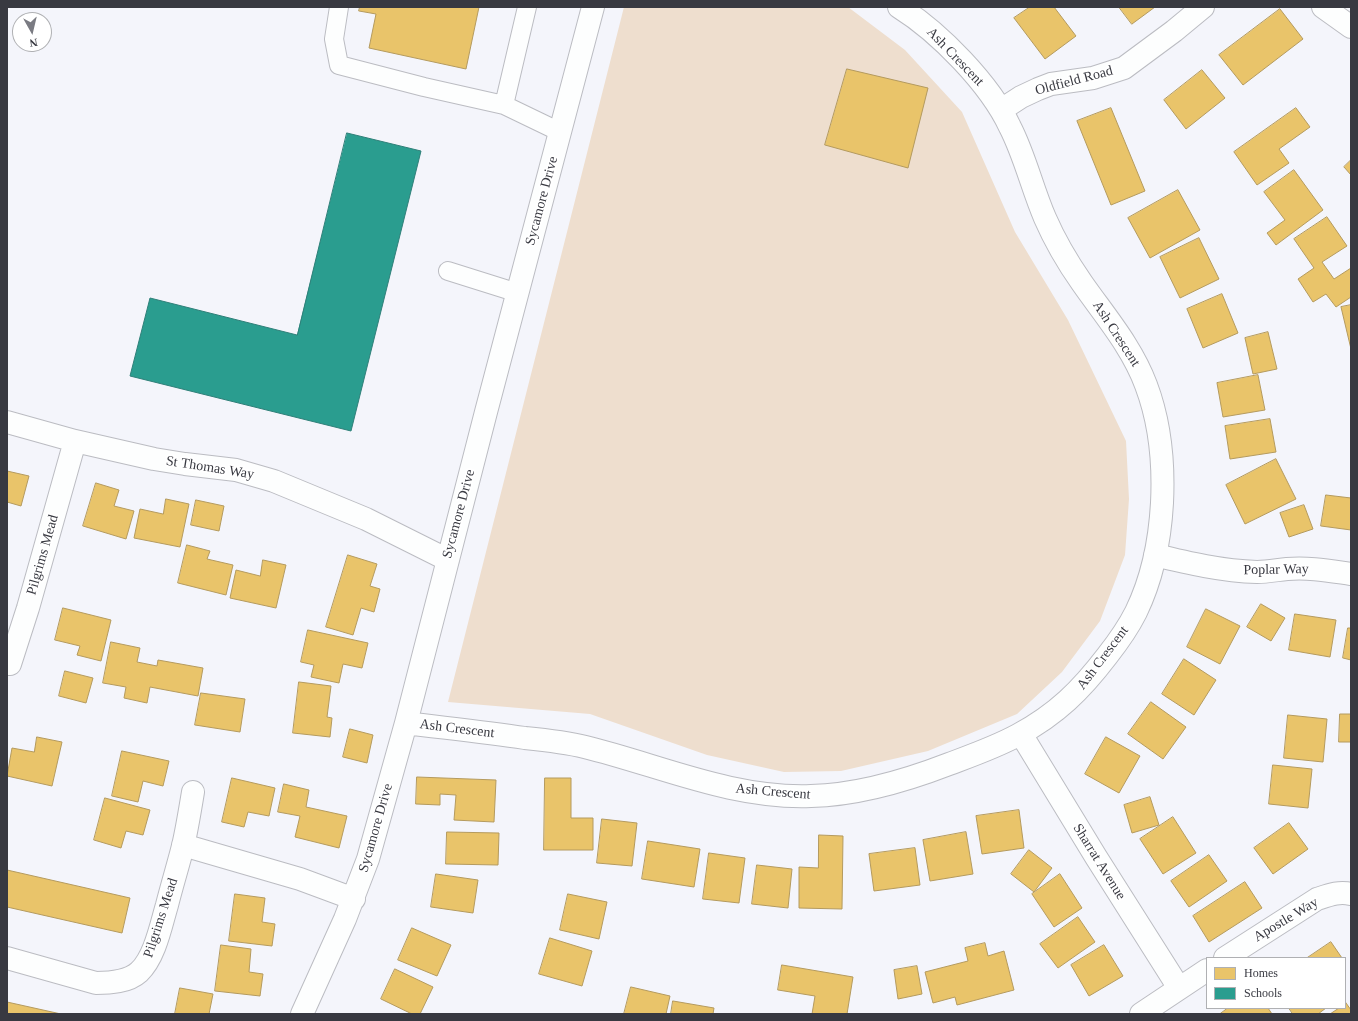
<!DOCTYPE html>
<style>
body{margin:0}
#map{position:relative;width:1358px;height:1021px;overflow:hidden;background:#f4f5fb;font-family:"Times New Roman",serif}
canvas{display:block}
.frame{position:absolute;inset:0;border:8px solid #383941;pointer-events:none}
.legend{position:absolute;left:1206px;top:957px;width:140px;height:52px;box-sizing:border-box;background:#fff;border:1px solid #afb0b3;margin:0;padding:5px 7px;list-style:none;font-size:12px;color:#383941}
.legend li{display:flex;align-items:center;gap:8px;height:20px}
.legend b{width:20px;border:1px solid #afb0b3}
.north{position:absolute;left:12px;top:12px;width:40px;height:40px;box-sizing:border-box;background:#fff;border:1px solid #afb0b3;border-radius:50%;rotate:172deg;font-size:11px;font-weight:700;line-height:16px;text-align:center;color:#383941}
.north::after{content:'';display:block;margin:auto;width:14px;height:18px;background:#7a7b82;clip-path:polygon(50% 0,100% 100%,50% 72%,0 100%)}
</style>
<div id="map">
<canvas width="1358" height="1021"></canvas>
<div class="frame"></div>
<ul class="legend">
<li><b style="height:11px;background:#e9c46a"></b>Homes</li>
<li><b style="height:11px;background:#2a9d8f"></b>Schools</li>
</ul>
<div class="north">N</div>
</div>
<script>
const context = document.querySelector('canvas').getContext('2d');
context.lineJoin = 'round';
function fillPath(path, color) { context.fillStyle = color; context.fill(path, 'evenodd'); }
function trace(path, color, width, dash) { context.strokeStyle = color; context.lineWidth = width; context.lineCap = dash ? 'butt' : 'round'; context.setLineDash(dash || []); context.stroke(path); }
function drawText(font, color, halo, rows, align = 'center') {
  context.font = font + ' "Times New Roman",serif'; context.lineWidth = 4; context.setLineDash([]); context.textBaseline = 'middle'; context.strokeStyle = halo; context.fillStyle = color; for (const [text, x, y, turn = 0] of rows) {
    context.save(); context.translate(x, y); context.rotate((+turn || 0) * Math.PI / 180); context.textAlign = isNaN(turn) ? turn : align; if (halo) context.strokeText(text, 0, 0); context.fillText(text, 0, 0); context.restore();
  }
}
fillPath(new Path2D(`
 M 624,7 L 848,7 L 905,50 L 962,112 L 1015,232 L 1068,320 L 1126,441 L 1129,499 L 1125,555 L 1100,621 L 1062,672 L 1017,714 L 928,751 L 841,771 L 784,772 L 707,755 L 590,714 L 448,702 Z`), '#eedece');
const homes = new Path2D(`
 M 360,7 L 479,7 L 466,69 L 369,48 L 376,14 L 359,11 Z
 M 1030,7 L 1054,7 L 1076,36 L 1045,59 L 1014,18 Z
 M 1119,7 L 1155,7 L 1132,24 Z
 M 1280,9 L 1303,39 L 1243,85 L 1219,55 Z
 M 847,69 L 928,88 L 908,168 L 825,145 Z
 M 1202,70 L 1225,98 L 1186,129 L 1164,100 Z
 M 1111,108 L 1145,191 L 1111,205 L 1077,121 Z
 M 1296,108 L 1310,127 L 1279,149 L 1289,163 L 1257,185 L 1234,152 Z
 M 1351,160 L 1351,175 L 1344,167 Z
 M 1294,170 L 1323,210 L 1276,245 L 1267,233 L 1285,220 L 1264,192 Z
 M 1178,190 L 1200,230 L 1150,258 L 1128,218 Z
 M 1327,217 L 1347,246 L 1322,262 L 1334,279 L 1351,268 L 1351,297 L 1336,307 L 1326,294 L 1313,302 L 1298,279 L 1314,268 L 1294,239 Z
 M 1199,238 L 1219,279 L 1180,298 L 1160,257 Z
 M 1222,294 L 1238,333 L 1203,348 L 1187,309 Z
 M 1351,305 L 1351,349 L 1341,307 Z
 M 1268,332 L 1277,369 L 1253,374 L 1245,338 Z
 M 1258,375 L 1265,410 L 1223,417 L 1217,383 Z
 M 1270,419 L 1276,452 L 1230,459 L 1225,426 Z
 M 1276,459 L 1296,499 L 1245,524 L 1226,485 Z
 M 7,471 L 29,476 L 21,506 L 7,502 Z
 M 96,483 L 119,490 L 114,506 L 134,511 L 126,539 L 83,526 Z
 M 1326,495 L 1351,498 L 1351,530 L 1321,526 Z
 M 166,499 L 189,504 L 180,547 L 134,538 L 140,509 L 163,514 Z
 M 196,500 L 224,506 L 219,531 L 191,525 Z
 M 1304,505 L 1313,529 L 1289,537 L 1280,513 Z
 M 187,545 L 210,551 L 207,559 L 233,565 L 226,595 L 178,583 Z
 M 348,555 L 377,564 L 370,586 L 380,589 L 374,612 L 361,608 L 353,635 L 326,627 Z
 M 263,560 L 286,565 L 276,608 L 230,598 L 236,570 L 260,576 Z
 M 1261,604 L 1285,618 L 1271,641 L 1247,627 Z
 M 63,608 L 111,620 L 101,661 L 77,655 L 80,646 L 55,640 Z
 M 1206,609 L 1240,626 L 1220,664 L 1187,647 Z
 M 1295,614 L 1336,620 L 1330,657 L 1289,650 Z
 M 1348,628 L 1351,628 L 1351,660 L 1343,658 Z
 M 308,630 L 368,643 L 362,668 L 343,664 L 339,683 L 311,677 L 314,665 L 301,662 Z
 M 111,642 L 140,648 L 137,662 L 157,666 L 158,660 L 203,668 L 198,696 L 150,687 L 147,703 L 124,698 L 126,687 L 103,683 Z
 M 1184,659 L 1216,680 L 1194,715 L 1162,694 Z
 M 65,671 L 93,678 L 86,703 L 59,696 Z
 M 299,682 L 331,686 L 327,717 L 332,718 L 330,737 L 293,733 Z
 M 201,693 L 245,699 L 240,732 L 195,725 Z
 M 1151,702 L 1186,727 L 1163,759 L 1128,734 Z
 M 1340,714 L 1351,714 L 1351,742 L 1339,742 Z
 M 1288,715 L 1327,719 L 1323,762 L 1284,758 Z
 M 350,729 L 373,735 L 367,763 L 343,757 Z
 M 37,737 L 62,742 L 52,786 L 7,776 L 12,748 L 34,752 Z
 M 1106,737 L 1140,756 L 1119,793 L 1085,774 Z
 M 122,751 L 169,761 L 163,786 L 143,781 L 138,802 L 112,796 Z
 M 1273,765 L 1312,769 L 1308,808 L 1269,804 Z
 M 417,777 L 496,780 L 494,822 L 454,820 L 456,795 L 440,794 L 440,805 L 416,804 Z
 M 232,778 L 275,788 L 269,816 L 248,812 L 244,827 L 222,822 Z
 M 545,778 L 571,778 L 571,818 L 593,818 L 593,850 L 544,850 Z
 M 284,784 L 309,790 L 306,807 L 347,816 L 339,848 L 295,837 L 300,816 L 278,812 Z
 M 1150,797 L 1159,825 L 1132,833 L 1124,805 Z
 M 105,798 L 150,810 L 143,835 L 126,831 L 121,848 L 94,840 Z
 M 1019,810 L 1024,848 L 982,854 L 976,816 Z
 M 1173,817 L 1196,853 L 1163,874 L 1140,839 Z
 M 602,819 L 637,823 L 632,866 L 597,863 Z
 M 1289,823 L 1308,849 L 1273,874 L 1254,848 Z
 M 447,832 L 499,833 L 498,865 L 446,864 Z
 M 966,832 L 973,874 L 930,881 L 923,840 Z
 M 819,835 L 843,836 L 842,909 L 799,908 L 799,867 L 818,868 Z
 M 648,841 L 700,849 L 694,887 L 642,879 Z
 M 915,848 L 920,885 L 874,891 L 869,854 Z
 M 1029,850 L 1052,868 L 1034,892 L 1011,874 Z
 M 709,853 L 745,858 L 739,903 L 703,899 Z
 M 1209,855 L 1227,881 L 1189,907 L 1171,881 Z
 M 757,865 L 792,869 L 788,908 L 752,904 Z
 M 7,870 L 130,898 L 122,933 L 7,907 Z
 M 436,874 L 478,880 L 473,913 L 431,907 Z
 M 1060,874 L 1082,908 L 1054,927 L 1032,894 Z
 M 1245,882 L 1262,908 L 1209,942 L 1193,916 Z
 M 235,894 L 265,898 L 262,922 L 275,924 L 272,946 L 229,941 Z
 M 568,894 L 607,902 L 599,939 L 560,930 Z
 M 1078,917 L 1095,942 L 1058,968 L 1040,944 Z
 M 412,928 L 451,945 L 437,976 L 398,960 Z
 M 550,938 L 592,951 L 582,986 L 539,974 Z
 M 1331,942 L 1342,958 L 1307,958 Z
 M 985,943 L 988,956 L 1004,951 L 1014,990 L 957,1005 L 955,997 L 933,1003 L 925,972 L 968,961 L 965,948 Z
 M 221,945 L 251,949 L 249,972 L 263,974 L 260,996 L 215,991 Z
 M 1104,945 L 1123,976 L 1089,996 L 1071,965 Z
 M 782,965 L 853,977 L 847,1014 L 812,1014 L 815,996 L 778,990 Z
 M 917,966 L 922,994 L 898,999 L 894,970 Z
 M 395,969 L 433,987 L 420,1014 L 412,1014 L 381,999 Z
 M 631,987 L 670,996 L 666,1014 L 624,1014 Z
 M 180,988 L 213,994 L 209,1014 L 175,1014 Z
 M 673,1001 L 714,1008 L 713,1014 L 671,1014 Z
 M 7,1002 L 61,1014 L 7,1014 Z
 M 1346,1003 L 1351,1010 L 1351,1014 L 1330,1014 L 1339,1008 L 1345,1008 L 1345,1004 Z
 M 1228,1008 L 1268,1008 L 1272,1014 L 1220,1014 Z
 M 1289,1008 L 1326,1008 L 1318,1014 L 1293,1014 Z`);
fillPath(homes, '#e9c46a');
trace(homes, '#b49a5e', 1);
const schools = new Path2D(`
 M 347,133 L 421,151 L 351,431 L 130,376 L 150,298 L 297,335 Z`);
fillPath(schools, '#2a9d8f');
trace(schools, '#2e7f78', 1);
const lane = new Path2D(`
 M 339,7 L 334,39 L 339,65 L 424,87 L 504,105 L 560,132
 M 504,105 L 527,7
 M 448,271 L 518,293`);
const street = new Path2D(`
 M 1323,7 L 1351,27
 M 1001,110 L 1021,97 L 1038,89 L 1051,84 L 1093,78 L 1124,68 L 1174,31 L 1203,7
 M 7,422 L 75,441 L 154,459 L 185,464 L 236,470 L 274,481 L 366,519 L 448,560
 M 1155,555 C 1188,563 1222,571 1257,572 C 1267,572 1277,570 1287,569 C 1309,567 1330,571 1351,574
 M 7,663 L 10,664 L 28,608 L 75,441
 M 406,723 C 446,728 485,732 525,738 C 545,740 565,742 585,747 C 659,765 732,799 811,796 C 858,795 905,781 949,764 C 973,755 996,747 1018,735 C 1057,714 1081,690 1107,656 C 1118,642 1128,628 1136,612 C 1152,579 1160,539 1162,503 C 1164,463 1160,422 1146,385 C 1132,347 1105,316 1082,283 C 1068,263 1055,241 1045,218 C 1032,188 1025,156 1010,127 C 990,84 939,32 899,7
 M 1021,734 L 1096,857 L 1179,988
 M 183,845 L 300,879 L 354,899
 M 7,958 L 96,983 C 110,983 128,982 139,972 C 155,957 161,925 167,905 C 172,885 178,866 183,846 C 187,829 190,810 193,792
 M 1225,958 L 1317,899 C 1329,895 1339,891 1351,894
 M 302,1014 L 345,919 L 368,859 L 406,723 L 486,412 L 593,7
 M 1141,1014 L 1207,970`);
trace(lane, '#bbbcc2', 20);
trace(street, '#bbbcc2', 24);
trace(lane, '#fdfefe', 18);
trace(street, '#fdfefe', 22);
drawText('14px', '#383941', '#fff', [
 ["Ash Crescent",955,57,46],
 ["Oldfield Road",1074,81,-15],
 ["Sycamore Drive",542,201,-75],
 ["Ash Crescent",1116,334,57],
 ["St Thomas Way",210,468,9],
 ["Sycamore Drive",459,514,-75],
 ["Pilgrims Mead",43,555,-74],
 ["Poplar Way",1276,570,-1],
 ["Ash Crescent",1103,658,-53],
 ["Ash Crescent",457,729,7],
 ["Ash Crescent",773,792,5],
 ["Sycamore Drive",376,828,-74],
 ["Sharrat Avenue",1099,862,58],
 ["Pilgrims Mead",161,918,-72],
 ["Apostle Way",1286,920,-31]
]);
</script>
